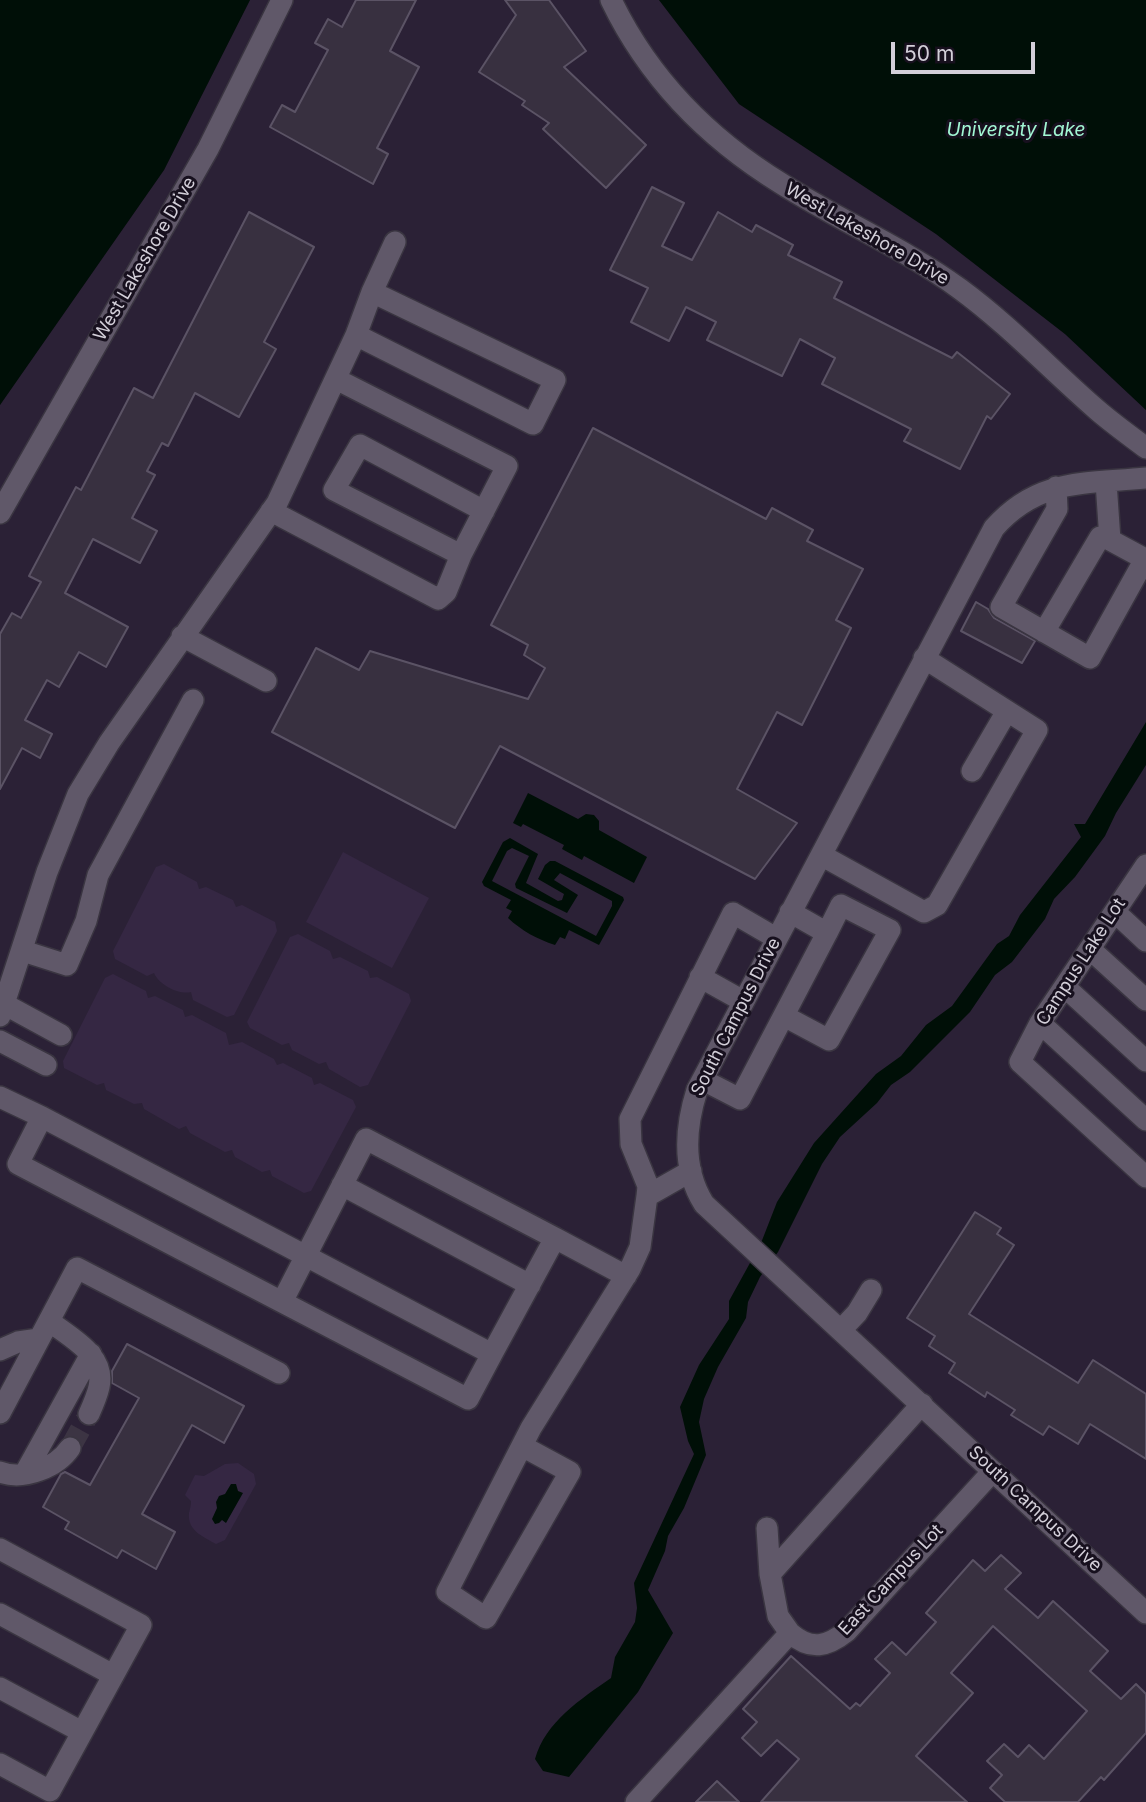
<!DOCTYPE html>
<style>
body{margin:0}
#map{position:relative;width:1146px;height:1802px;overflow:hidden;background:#211928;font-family:Inter,sans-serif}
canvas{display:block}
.scale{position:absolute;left:891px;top:42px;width:144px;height:32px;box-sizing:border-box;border:4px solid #d3cfd9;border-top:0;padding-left:9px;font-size:21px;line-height:24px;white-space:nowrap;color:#d3cfd9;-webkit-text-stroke:5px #17101e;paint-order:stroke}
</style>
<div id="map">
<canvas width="1146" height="1802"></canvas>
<div class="scale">50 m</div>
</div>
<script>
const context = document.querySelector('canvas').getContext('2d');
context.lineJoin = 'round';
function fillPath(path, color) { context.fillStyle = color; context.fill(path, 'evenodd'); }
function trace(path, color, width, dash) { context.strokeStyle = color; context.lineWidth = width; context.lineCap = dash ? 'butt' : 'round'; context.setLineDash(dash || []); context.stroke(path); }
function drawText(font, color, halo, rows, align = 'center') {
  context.font = font + ' Inter,sans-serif'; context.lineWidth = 6; context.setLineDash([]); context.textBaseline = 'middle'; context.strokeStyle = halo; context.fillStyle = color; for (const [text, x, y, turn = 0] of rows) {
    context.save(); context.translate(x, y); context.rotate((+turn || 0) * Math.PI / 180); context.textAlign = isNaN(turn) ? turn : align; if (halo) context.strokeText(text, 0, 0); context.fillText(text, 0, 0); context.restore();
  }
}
fillPath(new Path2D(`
 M 250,0 L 659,0 L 739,104 L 936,234 L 1065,334 L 1146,410 L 1146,1802 L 0,1802 L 0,405 L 164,170 Z`), '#2b2136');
fillPath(new Path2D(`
 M 343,852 L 429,898 L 392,968 L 306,922 Z
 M 164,864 L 197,882 L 199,889 L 206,887 L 233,900 L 236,907 L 242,905 L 275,922 L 277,931 L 234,1015 L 227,1017 L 193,1000 L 191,992 C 179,995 159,985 154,973 L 147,976 L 115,959 L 113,951 L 156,867 Z
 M 298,934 L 330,951 L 333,959 L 340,957 L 368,971 L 370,978 L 377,977 L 409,994 L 411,1001 L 368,1085 L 360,1087 L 329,1069 L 326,1062 L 319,1064 L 292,1050 L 289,1043 L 282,1045 L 250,1028 L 247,1022 L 290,937 Z
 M 113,974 L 146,991 L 148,998 L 155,996 L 183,1010 L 185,1017 L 192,1015 L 226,1033 L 229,1045 L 242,1042 L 274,1059 L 277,1065 L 283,1063 L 312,1078 L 314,1085 L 320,1083 L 353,1100 L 356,1107 L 311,1191 L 304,1193 L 272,1176 L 270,1170 L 262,1172 L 235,1157 L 232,1150 L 225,1152 L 190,1133 L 186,1126 L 179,1129 L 144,1109 L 142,1103 L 134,1104 L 106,1090 L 104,1083 L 97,1085 L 64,1068 L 63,1061 L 105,978 Z
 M 238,1463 L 254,1474 L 256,1484 L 225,1540 L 216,1544 C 204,1537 187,1531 189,1513 C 190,1509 191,1505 191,1501 L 185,1495 L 195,1475 L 204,1476 L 225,1464 Z`), '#352743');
fillPath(new Path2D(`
 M 0,0 L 250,0 L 164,170 L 0,405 Z
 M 659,0 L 1146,0 L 1146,410 L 1065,334 L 936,234 L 739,104 Z
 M 1146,722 L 1146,765 L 1116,813 L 1105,836 L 1075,877 L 1054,899 L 1045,919 L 1012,962 L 995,975 L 970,1012 L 910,1072 L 891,1085 L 877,1103 L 840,1137 L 822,1164 L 778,1252 L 760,1277 L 748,1302 L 746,1318 L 718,1367 L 704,1399 L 699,1422 L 706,1455 L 684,1508 L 668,1536 L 665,1551 L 648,1590 L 673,1633 L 638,1692 L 569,1777 L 543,1771 L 535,1759 C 545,1722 581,1699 611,1678 L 615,1657 L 635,1622 L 637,1608 L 634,1583 L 694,1454 L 688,1441 L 680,1407 L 699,1365 L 729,1319 L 729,1301 L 761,1243 L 777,1202 L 814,1143 L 876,1074 L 901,1056 L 926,1025 L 952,1006 L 997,944 L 1009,936 L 1020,915 L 1081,837 L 1074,824 L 1085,824 Z
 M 528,793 L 578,819 L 586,814 L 594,815 L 599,821 L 599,830 L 647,857 L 634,883 L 584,856 L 582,860 L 562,849 L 564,845 L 523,824 L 521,827 L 513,823 Z
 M 510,838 L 538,854 L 526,883 L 558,901 L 562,900 L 564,894 L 538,879 L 545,865 L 550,861 L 555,861 L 623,897 L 624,900 L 599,945 L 569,930 L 565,939 L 560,937 L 555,945 C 537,939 522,931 508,918 L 512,911 L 506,908 L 511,900 L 484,886 L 482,882 L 503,842 ZM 512,848 L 529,856 L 515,884 L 516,888 L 567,913 L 578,895 L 554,880 L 560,873 L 612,901 L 612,906 L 596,936 L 492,881 L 507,851 Z
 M 231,1484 L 236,1484 L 238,1491 L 243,1493 L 226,1523 L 222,1520 L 219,1523 L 215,1524 L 212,1519 L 217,1508 L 216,1502 L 219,1496 L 225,1494 Z`), '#000f07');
const building = new Path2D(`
 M 356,0 L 416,0 L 390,51 L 419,67 L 377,148 L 388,154 L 373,184 L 270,127 L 282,105 L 295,112 L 328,50 L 315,43 L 328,19 L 342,27 Z
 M 505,0 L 549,0 L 586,51 L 564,67 L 646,145 L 606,188 L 543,129 L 549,123 L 522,105 L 525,101 L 479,72 L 516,15 Z
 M 652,187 L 684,203 L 662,246 L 692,260 L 718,212 L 752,232 L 756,225 L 793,245 L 788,255 L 842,282 L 834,298 L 952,358 L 957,352 L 1010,394 L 991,419 L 987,416 L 960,469 L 904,441 L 911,429 L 822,384 L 835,358 L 800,339 L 782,376 L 707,340 L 716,322 L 686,307 L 669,341 L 631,322 L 648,288 L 610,270 Z
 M 249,212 L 314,247 L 264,342 L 276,349 L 239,417 L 195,393 L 168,446 L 162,443 L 147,471 L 155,475 L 132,518 L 157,531 L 140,563 L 93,539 L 65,593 L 128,627 L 106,667 L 79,652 L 59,687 L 47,680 L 25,720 L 52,734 L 40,758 L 22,748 L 0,789 L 0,634 L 12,613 L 21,618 L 41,582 L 29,576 L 76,487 L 81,490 L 134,388 L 153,398 Z
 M 593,428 L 766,519 L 772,508 L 813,530 L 807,541 L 863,569 L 836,620 L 851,628 L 802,725 L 777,712 L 737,789 L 797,823 L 755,879 L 500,746 L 455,828 L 272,732 L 316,648 L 359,670 L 370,651 L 528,699 L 545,668 L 524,655 L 528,645 L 491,625 Z
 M 976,602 L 988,609 L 994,618 L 1035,641 L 1022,663 L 961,631 Z
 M 975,1212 L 1001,1228 L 997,1234 L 1014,1245 L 969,1314 L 1078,1383 L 1093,1360 L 1146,1394 L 1146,1459 L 1090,1424 L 1078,1444 L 1049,1426 L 1043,1435 L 1011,1415 L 1015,1410 L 987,1392 L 985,1397 L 949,1373 L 955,1363 L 929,1346 L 935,1336 L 907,1318 Z
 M 127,1344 L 244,1406 L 224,1443 L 192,1425 L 142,1514 L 175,1532 L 156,1569 L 122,1550 L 117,1558 L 65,1529 L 69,1522 L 43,1507 L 61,1474 L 65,1472 L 90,1485 L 139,1398 L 112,1383 L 112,1371 Z
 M 1001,1555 L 1021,1573 L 1005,1589 L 1038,1618 L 1053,1601 L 1108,1651 L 1090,1671 L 1121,1699 L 1136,1684 L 1146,1694 L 1146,1733 L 1104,1780 L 1101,1777 L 1078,1802 L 1005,1802 L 990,1788 L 1002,1775 L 987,1761 L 1004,1744 L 1018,1757 L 1029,1745 L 1044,1759 L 1087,1711 L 993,1626 L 951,1673 L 973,1693 L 916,1756 L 967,1802 L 761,1802 L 799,1759 L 777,1740 L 761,1756 L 742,1738 L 757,1722 L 743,1709 L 791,1656 L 850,1709 L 856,1703 L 860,1706 L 890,1673 L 875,1659 L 892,1642 L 906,1655 L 936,1622 L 926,1613 L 973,1560 L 985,1571 Z
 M 717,1781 L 739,1802 L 696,1802 Z`);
fillPath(building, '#383040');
trace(building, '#5b5365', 2);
trace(new Path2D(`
 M 70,1448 L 89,1414`), '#3c3443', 21, [21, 10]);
const minor = new Path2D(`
 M 611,0 C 649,79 707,138 782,184 C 840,221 904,248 960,289 C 1009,325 1050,369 1096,409 C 1112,423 1129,435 1146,448
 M 356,335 L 533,424 L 555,380 L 372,292
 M 1146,478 C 1085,484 1038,478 994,528 L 697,1090 C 685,1128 682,1169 704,1204 L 1146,1613
 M 1056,487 L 1057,509 L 1001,607 L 1090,658 L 1145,559 L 1110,540 L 1106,482
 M 271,511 L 438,599 L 446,592 L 461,555 L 507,466 L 336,379
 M 0,513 L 208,149 L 282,0
 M 461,555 L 334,490 L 360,445 L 484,511
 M 1044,632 L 1100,537 L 1110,540
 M 182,636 L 266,681
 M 972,771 L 1007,711
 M 821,855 L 924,912 L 937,905 L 1037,730 L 924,658
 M 1146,865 L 1040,1023 L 1020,1062 L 1146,1177
 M 1115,912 L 1146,941
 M 1091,950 L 1146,1000
 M 23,951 L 67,965 L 86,921 L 98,875 L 193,700
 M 700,977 L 743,1001
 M 1066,988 L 1146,1061
 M 4,1004 L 61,1035
 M 0,1016 L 47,872 L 78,794 L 109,743 L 277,503 L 356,335 L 372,292 L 395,242
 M 784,1016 L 829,1040 L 890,930 L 841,905 L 827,933
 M 1040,1023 L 1146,1120
 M 0,1041 L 46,1065
 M 703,1080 L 740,1099 L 827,933 L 790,912
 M 0,1097 L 42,1117 L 492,1354 L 555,1238 L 366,1139 L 282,1302 L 18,1164 L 42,1117
 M 342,1185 L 530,1285
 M 647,1196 L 648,1186 L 631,1144 L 630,1119 L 733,913 L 776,938
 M 555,1238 L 626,1276
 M 282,1302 L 468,1399 L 492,1354
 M 49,1321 C 71,1338 106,1355 99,1387 C 97,1396 93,1405 89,1414
 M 841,1330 L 857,1313 L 871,1290
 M 0,1350 L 18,1342 L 39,1339
 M 0,1413 L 77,1268 L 279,1373
 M 522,1446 L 570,1472 L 486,1618 L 447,1592 L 531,1428 L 630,1269 L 640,1247 L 647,1196 L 691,1171
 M 0,1472 C 24,1481 57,1467 70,1448
 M 25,1473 L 91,1354
 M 767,1528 L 770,1574
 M 0,1549 L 141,1625 L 50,1791 L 0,1764
 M 0,1614 L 113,1675
 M 790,1633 L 778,1616 L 770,1574 L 922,1404
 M 0,1688 L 82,1732
 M 636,1802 L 790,1633 C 811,1651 827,1647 847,1631 L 993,1471`);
trace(minor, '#3a3541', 24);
trace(minor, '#605869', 21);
drawText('18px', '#d3cfd9', '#17101e', [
 ["West Lakeshore Drive",867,234,30],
 ["West Lakeshore Drive",145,259,-60],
 ["Campus Lake Lot",1081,962,-57],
 ["South Campus Drive",736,1017,-63],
 ["South Campus Drive",1035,1509,43],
 ["East Campus Lot",891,1580,-47]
]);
drawText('italic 19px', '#a2f6d4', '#17101e', [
 ["University Lake",1016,130]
]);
</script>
